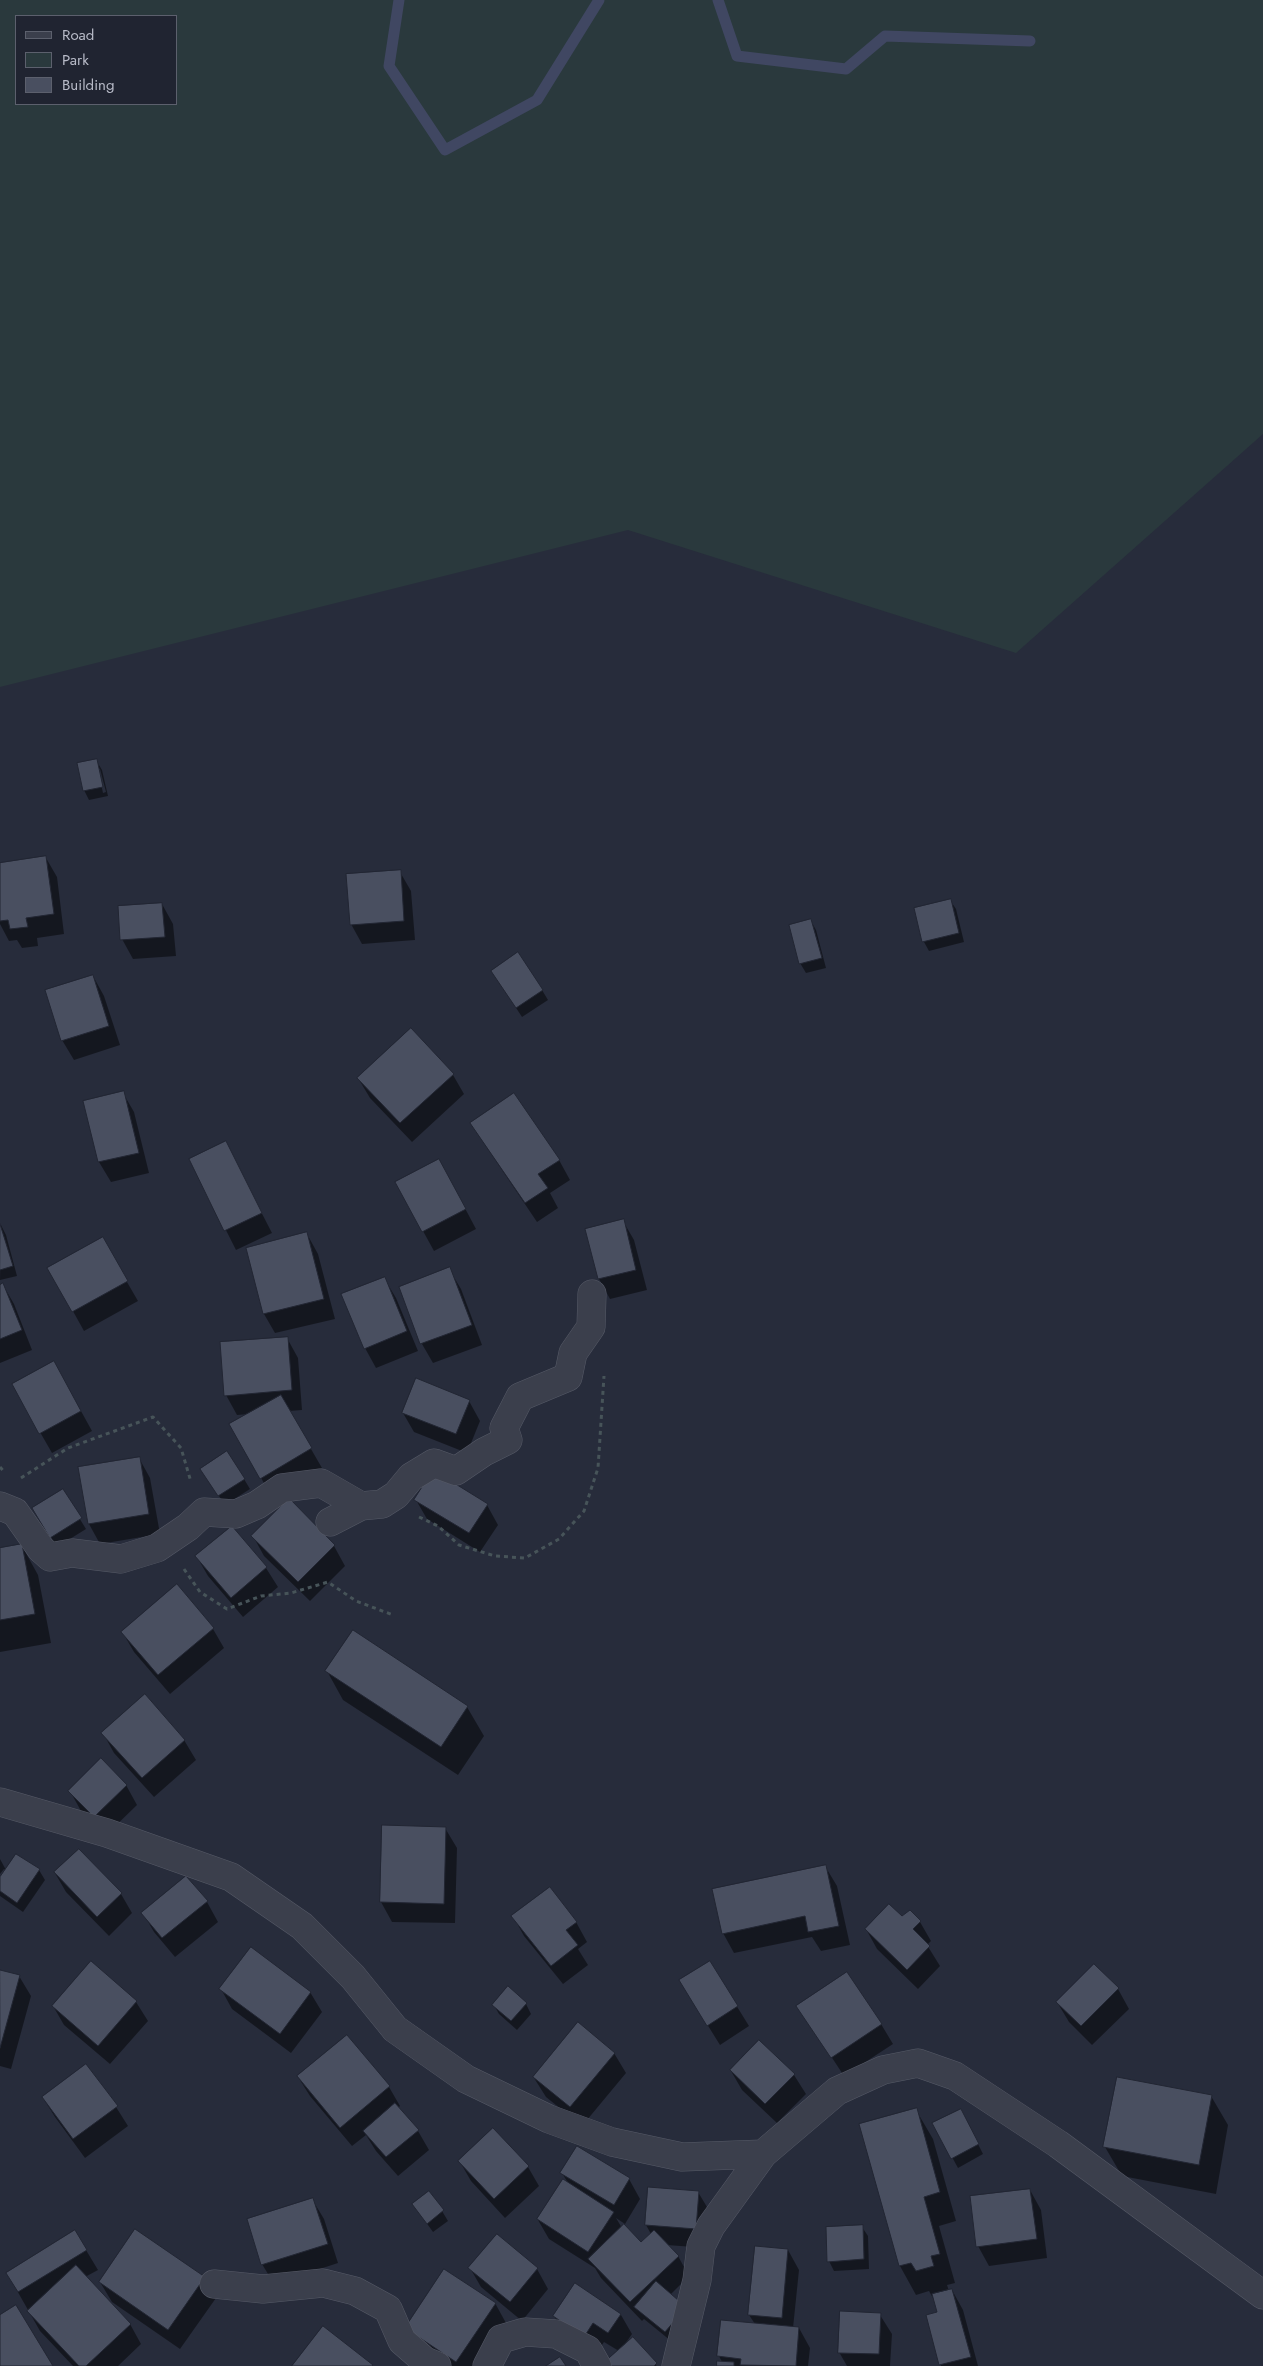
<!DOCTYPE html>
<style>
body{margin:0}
#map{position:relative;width:1263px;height:2366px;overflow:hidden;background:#272c3b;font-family:Jost,sans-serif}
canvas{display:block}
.legend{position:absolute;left:15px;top:15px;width:162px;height:90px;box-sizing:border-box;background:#202431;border:1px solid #5c606d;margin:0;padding:6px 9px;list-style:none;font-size:15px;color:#b7bac7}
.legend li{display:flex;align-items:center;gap:10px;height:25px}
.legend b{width:25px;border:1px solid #5c606d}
</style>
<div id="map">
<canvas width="1263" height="2366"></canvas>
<ul class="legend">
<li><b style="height:6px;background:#3b3f4c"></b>Road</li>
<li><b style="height:14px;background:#2a393d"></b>Park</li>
<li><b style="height:14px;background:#494f60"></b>Building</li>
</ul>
</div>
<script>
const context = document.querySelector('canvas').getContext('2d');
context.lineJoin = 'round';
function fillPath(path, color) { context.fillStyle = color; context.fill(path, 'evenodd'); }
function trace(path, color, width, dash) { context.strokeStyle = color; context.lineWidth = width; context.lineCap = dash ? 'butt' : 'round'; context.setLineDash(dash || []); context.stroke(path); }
fillPath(new Path2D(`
 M 0,0 L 1263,0 L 1263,434 L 1016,653 L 628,530 L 0,687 ZM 16,16 L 176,16 L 176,104 L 16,104 Z`), '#2a393d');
fillPath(new Path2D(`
 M 96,760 L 102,770 L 108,796 L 89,800 L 84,790 ZM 98,769 L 100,769 L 106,792 L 103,793 Z
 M 46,858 L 57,877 L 64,934 L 37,938 L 38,946 L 22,948 L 17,940 L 9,941 L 0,924 L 0,864 Z
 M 400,872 L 411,891 L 415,940 L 362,944 L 351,924 Z
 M 950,900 L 956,909 L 964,942 L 929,951 L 924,942 Z
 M 162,904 L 173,924 L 176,956 L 133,959 L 122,939 Z
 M 811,921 L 816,930 L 826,968 L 806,973 L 800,963 Z
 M 492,971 L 542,990 L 548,1000 L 522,1017 Z
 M 93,976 L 104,996 L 120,1045 L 74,1060 L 62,1040 Z
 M 453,1075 L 464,1094 L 412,1142 L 370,1098 L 358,1078 Z
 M 123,1093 L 134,1112 L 149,1173 L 111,1182 L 99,1162 L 85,1102 Z
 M 471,1124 L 559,1160 L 570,1180 L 550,1193 L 558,1208 L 537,1222 Z
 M 225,1142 L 272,1233 L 236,1250 L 190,1159 Z
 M 450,1180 L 476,1229 L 434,1251 L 423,1231 Z
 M 623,1221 L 634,1240 L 647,1290 L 610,1299 L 599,1279 L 587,1230 Z
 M 1,1225 L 6,1235 L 17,1276 L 0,1280 Z
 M 307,1234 L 318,1254 L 335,1319 L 275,1333 L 264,1314 L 248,1248 Z
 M 102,1239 L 138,1301 L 84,1331 L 49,1268 Z
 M 449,1269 L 461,1289 L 482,1345 L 433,1363 L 422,1344 L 400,1287 Z
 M 384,1278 L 396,1298 L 418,1351 L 376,1368 L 365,1348 Z
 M 3,1285 L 14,1304 L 32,1350 L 0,1363 L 0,1286 Z
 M 287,1338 L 298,1358 L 302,1410 L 289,1411 L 322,1468 L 272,1497 L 230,1424 L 250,1414 L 237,1415 L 226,1395 Z
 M 65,1382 L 92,1431 L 52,1453 L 13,1385 Z
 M 469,1401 L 480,1421 L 467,1453 L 414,1432 L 403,1413 Z
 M 139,1458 L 150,1478 L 160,1534 L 100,1544 L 89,1524 L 79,1468 Z
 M 207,1478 L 244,1479 L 250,1489 L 225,1505 Z
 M 62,1490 L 86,1529 L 57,1547 L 39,1518 Z
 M 289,1500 L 334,1546 L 345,1566 L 310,1601 L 264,1556 L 253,1536 Z
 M 416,1500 L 487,1505 L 498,1525 L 480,1552 L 427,1519 Z
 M 232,1528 L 266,1568 L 278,1587 L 243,1617 L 208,1576 L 197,1557 Z
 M 22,1546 L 38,1575 L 51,1643 L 0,1652 L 0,1549 Z
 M 213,1629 L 224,1648 L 170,1694 L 134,1652 L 123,1633 Z
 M 327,1671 L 467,1707 L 484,1736 L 458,1775 L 343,1700 Z
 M 103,1733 L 184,1740 L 196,1760 L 154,1797 L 114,1753 Z
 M 126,1785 L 137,1805 L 105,1836 L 81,1811 L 70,1791 Z
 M 445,1828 L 457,1848 L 455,1923 L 392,1922 L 381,1902 Z
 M 0,1859 L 6,1870 L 39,1870 L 45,1880 L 23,1912 L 0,1896 L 0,1879 L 6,1871 L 4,1869 L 0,1874 Z
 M 825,1866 L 837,1886 L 850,1945 L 821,1951 L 812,1937 L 734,1953 L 723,1933 Z
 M 55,1873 L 121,1894 L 132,1913 L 109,1936 L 66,1892 Z
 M 186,1877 L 207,1902 L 218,1922 L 175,1957 L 154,1932 L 143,1913 Z
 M 513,1916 L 576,1922 L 587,1942 L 578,1949 L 588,1965 L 563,1984 L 524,1936 Z
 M 902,1918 L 920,1922 L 931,1941 L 927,1945 L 940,1966 L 918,1989 L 877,1949 L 866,1929 Z
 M 710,1963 L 749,2026 L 720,2045 L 692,2000 Z
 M 0,1971 L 19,1976 L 31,1996 L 11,2069 L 0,2066 Z
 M 221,1989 L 310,1992 L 322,2012 L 291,2053 L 232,2009 Z
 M 1118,1989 L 1129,2009 L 1092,2045 L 1069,2022 L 1057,2002 Z
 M 136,2002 L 148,2021 L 110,2064 L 64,2025 L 53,2006 Z
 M 526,2004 L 531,2014 L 517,2030 L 499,2014 L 494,2005 Z
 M 798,2006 L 881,2024 L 893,2044 L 844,2076 Z
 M 759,2042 L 794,2075 L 806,2094 L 777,2123 L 742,2090 L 731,2071 Z
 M 614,2053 L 626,2073 L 582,2126 L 546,2097 L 534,2078 Z
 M 298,2077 L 389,2087 L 400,2106 L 398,2108 L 418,2131 L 429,2150 L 398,2176 L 376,2151 L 366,2135 L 352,2146 L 310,2096 Z
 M 1211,2096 L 1228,2125 L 1216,2194 L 1122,2176 L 1105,2147 Z
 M 43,2098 L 116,2107 L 128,2126 L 85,2158 L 55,2117 Z
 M 916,2110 L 933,2139 L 956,2221 L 939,2226 L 955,2283 L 947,2285 L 949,2291 L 952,2290 L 963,2310 L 978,2366 L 941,2366 L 938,2312 L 934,2300 L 929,2291 L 916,2295 L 900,2266 Z
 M 966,2120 L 983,2154 L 958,2168 L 934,2124 Z
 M 460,2162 L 528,2167 L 539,2186 L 505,2218 L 471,2181 Z
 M 562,2173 L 629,2179 L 640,2199 L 625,2224 L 616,2218 L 622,2228 L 641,2243 L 651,2234 L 646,2225 L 698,2192 L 710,2212 L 707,2248 L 667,2245 L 678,2256 L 689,2276 L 670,2295 L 685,2307 L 671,2341 L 644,2319 L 642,2321 L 601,2278 L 595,2268 L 549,2239 L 538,2220 L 568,2183 Z
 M 1030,2190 L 1041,2210 L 1047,2258 L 989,2266 L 978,2246 Z
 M 312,2199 L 324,2219 L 338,2263 L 274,2284 L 262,2264 Z
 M 413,2204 L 442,2211 L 448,2221 L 433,2232 Z
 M 862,2227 L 868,2236 L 869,2269 L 834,2271 L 829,2261 Z
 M 86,2250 L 98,2270 L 85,2277 L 130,2324 L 141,2344 L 118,2366 L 73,2366 L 40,2331 L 7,2273 Z
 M 788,2250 L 799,2270 L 793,2328 L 799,2328 L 810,2348 L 808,2366 L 718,2366 L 722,2362 L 719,2356 L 755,2324 L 749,2315 Z
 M 470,2268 L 537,2269 L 548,2289 L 522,2321 L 481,2287 Z
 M 205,2278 L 216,2298 L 180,2349 L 112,2302 L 100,2282 Z
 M 495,2303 L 506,2323 L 478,2366 L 445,2366 L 406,2328 Z
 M 621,2315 L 632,2334 L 625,2344 L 657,2366 L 610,2366 L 619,2351 L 604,2342 L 595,2355 L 566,2335 L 554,2316 Z
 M 880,2315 L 892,2334 L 890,2366 L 847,2366 L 839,2352 Z`), '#0007');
trace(new Path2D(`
 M 399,0 L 389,66 L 445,150 L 537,100 L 599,0
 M 718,0 L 737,56 L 846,69 L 885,36 L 1030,41`), '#404762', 11);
const building = new Path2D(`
 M 97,759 L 103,787 L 83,791 L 77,763 Z
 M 46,856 L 54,914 L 26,918 L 28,927 L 10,929 L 8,920 L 0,921 L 0,863 Z
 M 401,870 L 404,921 L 350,925 L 346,874 Z
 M 951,899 L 959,933 L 922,942 L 914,908 Z
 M 162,903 L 165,937 L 120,940 L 118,906 Z
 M 811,919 L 822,958 L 799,964 L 789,925 Z
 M 518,952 L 543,990 L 516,1008 L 491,971 Z
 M 93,975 L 109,1026 L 61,1041 L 45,990 Z
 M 411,1028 L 454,1074 L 400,1123 L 357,1078 Z
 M 124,1091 L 139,1153 L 98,1162 L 83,1101 Z
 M 514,1093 L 560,1160 L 538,1174 L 548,1188 L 525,1203 L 470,1123 Z
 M 226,1141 L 262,1213 L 224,1231 L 189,1159 Z
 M 439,1159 L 466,1209 L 422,1232 L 395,1182 Z
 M 624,1219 L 636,1270 L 598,1279 L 585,1229 Z
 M 0,1224 L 13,1266 L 0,1270 Z
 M 307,1232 L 324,1299 L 263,1314 L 246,1248 Z
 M 103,1237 L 128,1281 L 72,1312 L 47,1268 Z
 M 450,1267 L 472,1325 L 420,1344 L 399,1287 Z
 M 385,1277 L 407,1331 L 364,1349 L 341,1294 Z
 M 3,1283 L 22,1330 L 0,1339 L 0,1285 Z
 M 288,1337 L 292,1390 L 224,1396 L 220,1342 Z
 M 54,1361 L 81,1411 L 39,1434 L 12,1384 Z
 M 416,1378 L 470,1400 L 456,1434 L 402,1413 Z
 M 281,1395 L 312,1448 L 260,1479 L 229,1424 Z
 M 227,1451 L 245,1479 L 218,1496 L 200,1469 Z
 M 140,1457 L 149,1514 L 88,1524 L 78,1467 Z
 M 433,1470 L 488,1504 L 469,1533 L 414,1500 Z
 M 63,1489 L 82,1518 L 50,1538 L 32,1508 Z
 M 289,1498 L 335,1545 L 298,1582 L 251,1536 Z
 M 232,1526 L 267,1567 L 231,1598 L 195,1556 Z
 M 22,1544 L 35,1614 L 0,1620 L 0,1548 Z
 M 177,1584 L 214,1628 L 158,1675 L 121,1632 Z
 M 353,1630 L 468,1706 L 441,1747 L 325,1671 Z
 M 145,1694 L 185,1740 L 142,1778 L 101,1733 Z
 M 101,1758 L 127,1785 L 94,1817 L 68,1791 Z
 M 382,1825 L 446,1827 L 444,1904 L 380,1902 Z
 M 79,1849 L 122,1893 L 97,1917 L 54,1872 Z
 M 16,1854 L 40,1869 L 17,1903 L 0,1891 L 0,1877 Z
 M 826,1865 L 839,1926 L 808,1932 L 805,1916 L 722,1934 L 712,1889 Z
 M 186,1876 L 208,1901 L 162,1938 L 141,1913 Z
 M 550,1887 L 577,1922 L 566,1930 L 578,1945 L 551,1966 L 511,1916 Z
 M 889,1904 L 902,1916 L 910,1910 L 921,1921 L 913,1929 L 930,1946 L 907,1970 L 865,1929 Z
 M 251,1947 L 311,1992 L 280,2034 L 219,1989 Z
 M 91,1961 L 137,2001 L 98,2046 L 52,2006 Z
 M 710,1961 L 738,2006 L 707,2026 L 679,1980 Z
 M 1094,1964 L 1119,1988 L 1081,2026 L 1056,2002 Z
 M 0,1970 L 20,1975 L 0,2048 Z
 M 847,1972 L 882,2024 L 831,2058 L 796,2006 Z
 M 508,1986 L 527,2003 L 511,2021 L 492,2005 Z
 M 578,2022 L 615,2053 L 570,2107 L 533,2077 Z
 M 347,2035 L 390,2086 L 340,2128 L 297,2076 Z
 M 759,2040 L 795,2074 L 765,2104 L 730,2070 Z
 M 86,2064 L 118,2106 L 73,2139 L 42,2097 Z
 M 1117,2077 L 1212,2095 L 1199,2165 L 1103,2147 Z
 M 395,2103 L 419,2130 L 386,2157 L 363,2131 Z
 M 917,2108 L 940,2192 L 924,2197 L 940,2254 L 931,2256 L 934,2266 L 916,2271 L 911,2263 L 899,2266 L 859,2124 Z
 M 961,2109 L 979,2144 L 951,2159 L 932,2123 Z
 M 493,2128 L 529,2166 L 494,2199 L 458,2161 Z
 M 577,2146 L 630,2178 L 614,2205 L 560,2173 Z
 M 563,2179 L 614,2212 L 588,2252 L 537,2219 Z
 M 648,2187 L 699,2191 L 696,2229 L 645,2225 Z
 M 1030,2189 L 1037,2239 L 976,2247 L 970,2196 Z
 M 429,2191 L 444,2210 L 427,2224 L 412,2204 Z
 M 313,2198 L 328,2244 L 261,2265 L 247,2219 Z
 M 624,2224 L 641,2242 L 654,2230 L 679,2256 L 630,2302 L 588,2259 Z
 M 863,2225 L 864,2259 L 827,2262 L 826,2227 Z
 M 135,2229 L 205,2277 L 168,2330 L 99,2282 Z
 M 75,2230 L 87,2250 L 18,2292 L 6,2273 Z
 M 497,2234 L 538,2268 L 510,2302 L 468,2268 Z
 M 755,2246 L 788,2249 L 782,2318 L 748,2315 Z
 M 76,2265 L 131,2324 L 86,2366 L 79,2366 L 27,2311 Z
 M 444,2269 L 496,2303 L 456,2362 L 405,2328 Z
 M 656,2281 L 686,2307 L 665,2332 L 634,2307 Z
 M 575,2283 L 621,2314 L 608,2333 L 593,2323 L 584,2337 L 553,2316 Z
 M 952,2289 L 971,2357 L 939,2365 L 926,2315 L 937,2312 L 932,2294 Z
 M 16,2305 L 53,2366 L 0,2366 L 0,2315 Z
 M 840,2311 L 881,2313 L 879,2354 L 838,2353 Z
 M 721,2320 L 799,2327 L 796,2366 L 740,2365 L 741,2359 L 717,2356 Z
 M 323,2326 L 373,2365 L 372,2366 L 292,2366 Z
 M 633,2337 L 657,2363 L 654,2366 L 610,2366 L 606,2361 Z
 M 560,2357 L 566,2366 L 546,2366 Z
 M 717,2361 L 734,2362 L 734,2366 L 717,2366 Z`);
fillPath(building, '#494f60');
trace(building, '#222633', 1);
const street = new Path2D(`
 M 0,1506 L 15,1512 L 41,1549 L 50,1557 L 72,1553 L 121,1559 L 157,1548 L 188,1527 L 204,1512 L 236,1514 L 257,1505 L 282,1488 L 321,1483 L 361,1506
 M 330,1522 L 361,1506 L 382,1504 L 396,1495 L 411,1477 L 434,1463 L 456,1471 L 484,1452 L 508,1440 L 504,1428 L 520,1397 L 568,1377 L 573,1353 L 591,1327 L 592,1294
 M 0,1802 L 107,1833 L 231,1877 L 302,1926 L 353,1977 L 395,2029 L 466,2079 L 549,2119 L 612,2142 L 682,2157 L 763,2154
 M 214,2284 L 263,2289 L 323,2283 L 355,2291 L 388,2309 L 402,2341 L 425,2361 L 437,2366
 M 487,2366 L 501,2339 L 525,2332 L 556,2334 L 588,2350 L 597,2366
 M 676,2366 L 697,2280 L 701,2246 L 711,2226 L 763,2154 L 837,2091 L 883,2070 L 918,2063 L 955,2076 L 1058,2144 L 1263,2295`);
trace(street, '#565a67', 29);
trace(new Path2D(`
 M 0,1467 L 5,1473
 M 21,1478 L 68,1448 L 153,1417 L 181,1448 L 191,1482
 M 419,1517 L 438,1526 L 459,1545 L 495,1556 L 525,1558 L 559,1539 L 584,1511 L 598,1468 L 604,1376
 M 184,1569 L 200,1592 L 227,1609 L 261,1596 L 291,1593 L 328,1582 L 356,1601 L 393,1615`), '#475459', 3, [4, 4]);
trace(street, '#3b3f4c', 28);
</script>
